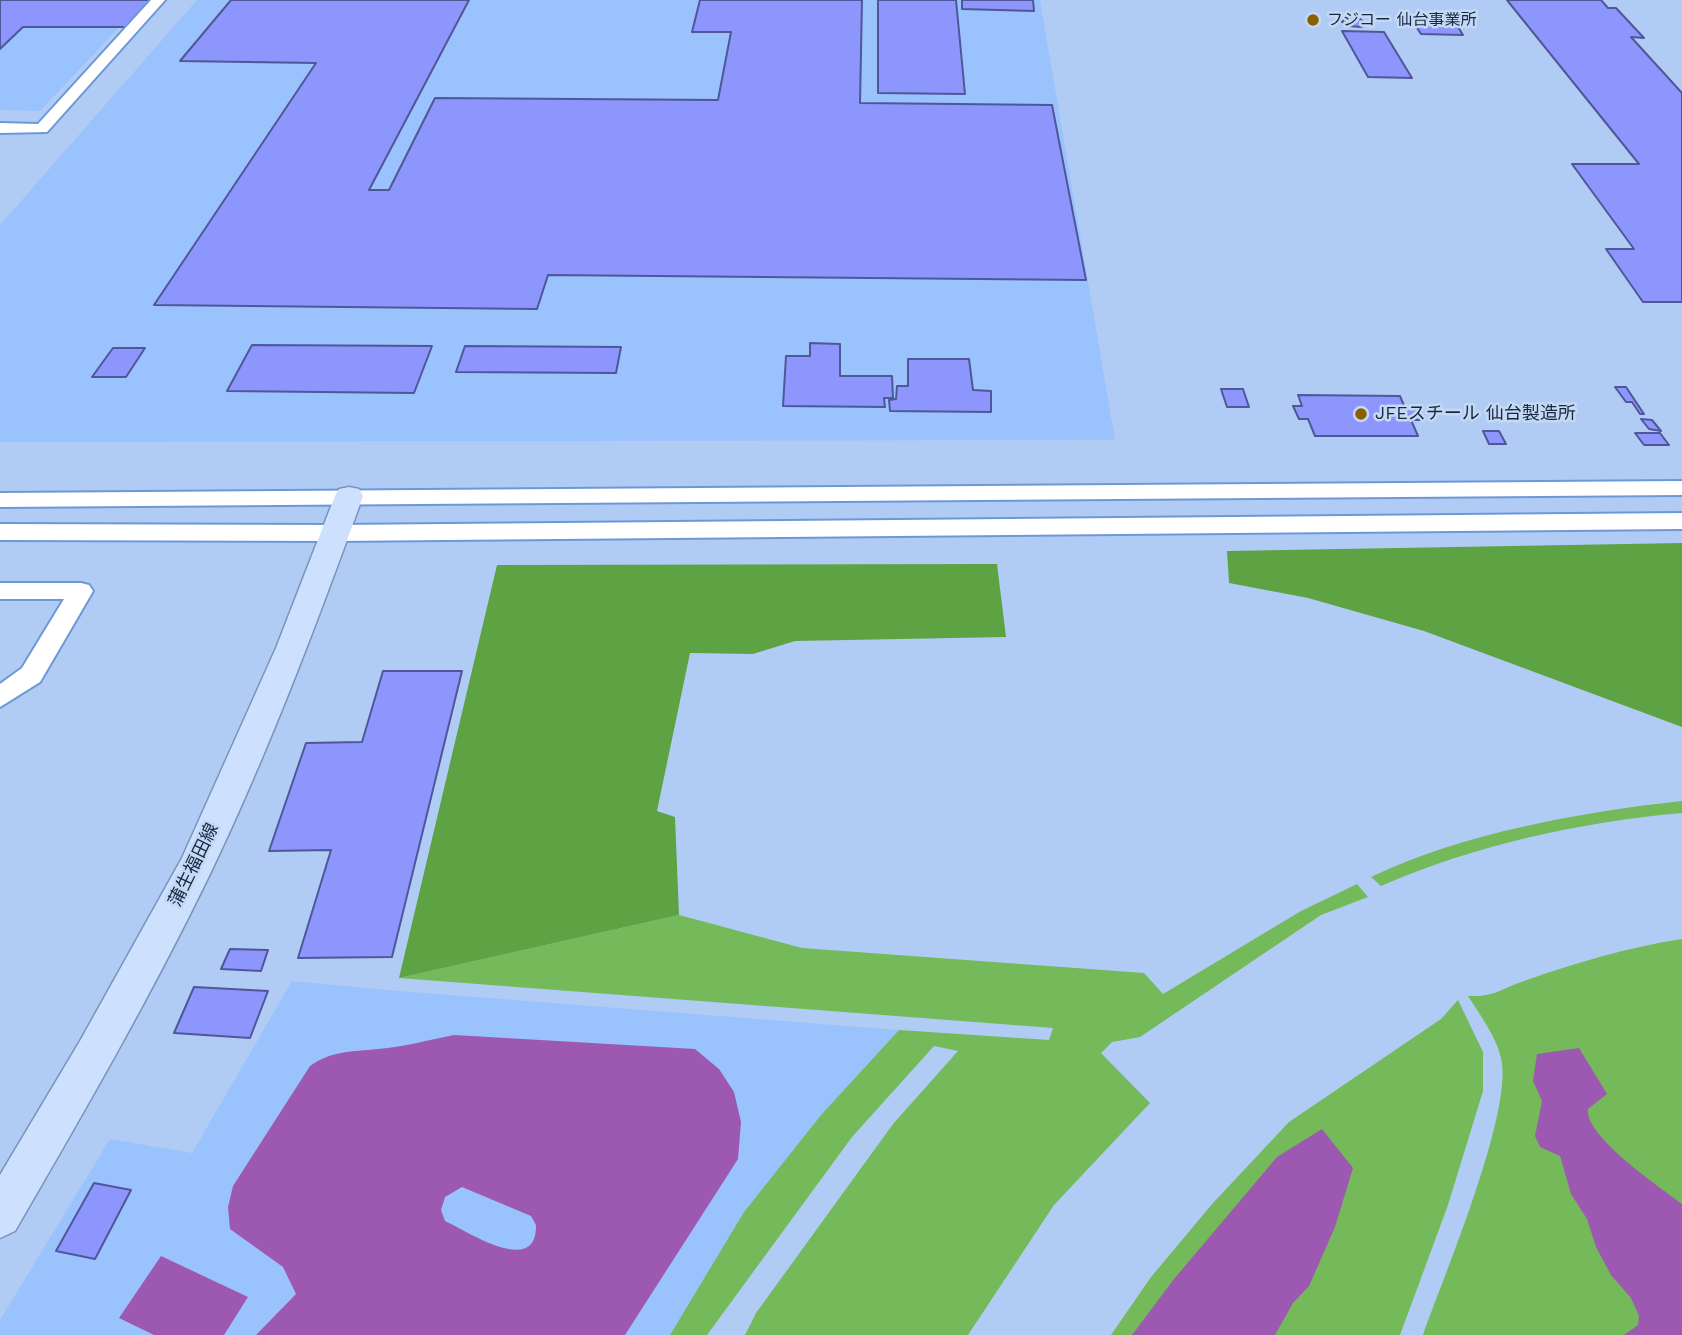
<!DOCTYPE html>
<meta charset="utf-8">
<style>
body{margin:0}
canvas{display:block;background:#b1ccf4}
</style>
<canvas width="1682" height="1335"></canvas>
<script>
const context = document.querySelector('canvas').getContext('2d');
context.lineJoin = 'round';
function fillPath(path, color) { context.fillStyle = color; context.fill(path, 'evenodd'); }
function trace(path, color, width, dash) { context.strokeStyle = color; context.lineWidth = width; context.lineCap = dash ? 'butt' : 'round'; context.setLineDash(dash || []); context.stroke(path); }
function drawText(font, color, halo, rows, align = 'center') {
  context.font = font + ' "Work Sans","Noto Sans JP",sans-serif'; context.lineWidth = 5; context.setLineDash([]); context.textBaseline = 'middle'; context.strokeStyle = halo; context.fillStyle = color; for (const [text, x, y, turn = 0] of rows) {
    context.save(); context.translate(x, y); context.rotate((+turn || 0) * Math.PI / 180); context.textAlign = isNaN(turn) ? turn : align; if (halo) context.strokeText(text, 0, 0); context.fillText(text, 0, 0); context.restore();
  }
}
fillPath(new Path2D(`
 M 0,0 L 145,0 L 40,111 L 0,110 Z
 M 197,0 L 1040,0 L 1115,440 L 0,442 L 0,225 Z
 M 292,981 L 399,991 L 899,1030 L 821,1115 L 744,1212 L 670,1335 L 0,1335 L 0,1320 L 110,1139 L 192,1153 Z`), '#9ac2fc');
fillPath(new Path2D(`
 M 1682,801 L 1682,813 C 1580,822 1475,845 1381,886 L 1371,877 C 1463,833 1581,812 1682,801 Z
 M 1357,884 L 1368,897 L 1321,915 L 1140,1037 L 1112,1042 L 1101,1053 L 1150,1103 L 1054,1205 L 968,1335 L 745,1335 L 756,1313 L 893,1124 L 958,1051 L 934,1046 L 852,1137 L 707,1335 L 670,1335 L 744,1212 L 821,1115 L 899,1030 L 1049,1040 L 1053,1028 L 399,978 L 679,915 L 802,948 L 1144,973 L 1163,994 L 1301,911 Z
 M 1682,939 L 1682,1335 L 1423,1335 C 1443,1278 1514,1111 1501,1058 C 1496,1036 1480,1015 1468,996 C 1496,997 1500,989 1524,981 C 1575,963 1629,947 1682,939 Z
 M 1458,1000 L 1483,1052 L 1483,1091 L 1448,1205 L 1400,1335 L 1111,1335 L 1151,1277 L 1213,1203 L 1289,1122 L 1441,1019 Z`), '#74b95a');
fillPath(new Path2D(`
 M 1682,543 L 1682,727 L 1424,631 L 1308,598 L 1229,583 L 1227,551 Z
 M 997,564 L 1006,637 L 795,641 L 753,654 L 690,653 L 657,811 L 675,817 L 679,915 L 399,978 L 497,565 Z`), '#5ea343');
fillPath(new Path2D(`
 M 454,1035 L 695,1049 L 719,1069 L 734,1092 L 741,1122 L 738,1159 L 625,1335 L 256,1335 L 296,1294 L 283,1267 L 230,1229 L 228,1207 L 233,1186 L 310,1066 C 333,1050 351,1052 378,1049 C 403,1047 429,1040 454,1035 ZM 462,1187 L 531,1216 L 536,1225 C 537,1278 467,1231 445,1221 L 441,1210 L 445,1197 Z
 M 1579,1048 L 1607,1094 L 1588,1109 C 1584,1136 1661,1188 1682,1204 L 1682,1335 L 1624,1335 L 1638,1325 L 1639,1316 L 1631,1298 L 1611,1275 L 1596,1247 L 1587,1219 L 1571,1194 L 1560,1156 L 1540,1147 L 1535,1136 L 1542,1101 L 1533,1081 L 1537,1054 Z
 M 1322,1129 L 1353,1168 L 1335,1227 L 1309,1286 L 1293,1303 L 1275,1335 L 1132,1335 L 1174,1279 L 1277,1157 Z
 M 161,1256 L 248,1297 L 224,1335 L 154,1335 L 119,1318 Z`), '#9d59b2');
const building = new Path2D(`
 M 0,0 L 152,0 L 127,27 L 23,27 L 0,49 Z
 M 231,0 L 469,0 L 369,190 L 389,190 L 435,98 L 718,100 L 731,32 L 692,32 L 700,0 L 862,0 L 860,103 L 1052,105 L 1086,280 L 548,275 L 537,309 L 154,305 L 316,63 L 180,61 Z
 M 878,0 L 956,0 L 965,94 L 878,93 Z
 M 962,0 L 1033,0 L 1034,11 L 962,9 Z
 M 1507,0 L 1601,0 L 1608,8 L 1616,8 L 1644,38 L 1631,37 L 1682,93 L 1682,302 L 1643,302 L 1606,249 L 1634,249 L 1572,164 L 1639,164 Z
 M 1345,18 L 1360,19 L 1366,24 L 1361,27 L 1349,26 L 1342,22 Z
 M 1411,19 L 1453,19 L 1463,35 L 1421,34 Z
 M 1342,31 L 1384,32 L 1412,78 L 1368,77 Z
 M 810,343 L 840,344 L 840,376 L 892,376 L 893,398 L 884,398 L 885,407 L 783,406 L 786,356 L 810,356 Z
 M 252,345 L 432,346 L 414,393 L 227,391 Z
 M 465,346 L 621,347 L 616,373 L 456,372 Z
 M 113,348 L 145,348 L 126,377 L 92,377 Z
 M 908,359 L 969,359 L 973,390 L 991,391 L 991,412 L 890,411 L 889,400 L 896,399 L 897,386 L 908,386 Z
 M 1615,387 L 1626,387 L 1644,414 L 1640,414 L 1632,402 L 1626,402 Z
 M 1221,389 L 1243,389 L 1249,407 L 1227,407 Z
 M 1298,395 L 1400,396 L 1405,408 L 1414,407 L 1421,420 L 1411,420 L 1418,436 L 1315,436 L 1308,419 L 1299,419 L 1293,406 L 1302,406 Z
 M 1641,419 L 1652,420 L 1661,431 L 1649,429 Z
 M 1483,431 L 1499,431 L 1506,444 L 1489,444 Z
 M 1635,433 L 1660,433 L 1669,445 L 1644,445 Z
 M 383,671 L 462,671 L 392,957 L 298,958 L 331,850 L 269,851 L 306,743 L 362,742 Z
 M 230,949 L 268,950 L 261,971 L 221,969 Z
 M 194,987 L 268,991 L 250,1038 L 174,1033 Z
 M 94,1183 L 131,1190 L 95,1259 L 56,1251 Z`);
fillPath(building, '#8d96fc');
trace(building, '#505698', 2);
const minor = new Path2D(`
 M 151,0 L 165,0 L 47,132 L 0,133 L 0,123 L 38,124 Z
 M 1682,481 L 1682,495 L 0,507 L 0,493 Z
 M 1682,513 L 1682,529 L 335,541 L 0,540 L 0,524 L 335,525 Z
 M 0,583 L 81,583 L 89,585 L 93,591 L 40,682 L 0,707 L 0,684 L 22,668 L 64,599 L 0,599 Z`);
const major = new Path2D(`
 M 349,487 L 359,489 L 363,496 C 317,623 269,751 210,874 C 151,996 83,1114 15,1231 L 0,1238 L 0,1175 L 80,1041 L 182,858 L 276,648 L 335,496 L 339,489 Z`);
trace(minor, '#6d98d8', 4);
trace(major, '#7893bc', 3);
fillPath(minor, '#fff');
fillPath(major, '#cde1fe');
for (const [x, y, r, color] of [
 [1313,20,7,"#8a5f01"],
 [1361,414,7,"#8a5f01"]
]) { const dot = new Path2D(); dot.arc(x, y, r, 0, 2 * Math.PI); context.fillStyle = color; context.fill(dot); trace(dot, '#c6d9f4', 2.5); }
drawText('16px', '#162841', '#c6d9f4', [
 ["フジコー 仙台事業所",1327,20]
], 'left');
drawText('18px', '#162841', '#c6d9f4', [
 ["JFEスチール 仙台製造所",1375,414]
], 'left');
drawText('18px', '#162841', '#c6d9f4', [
 ["蒲生福田線",194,865,-64]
]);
</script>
